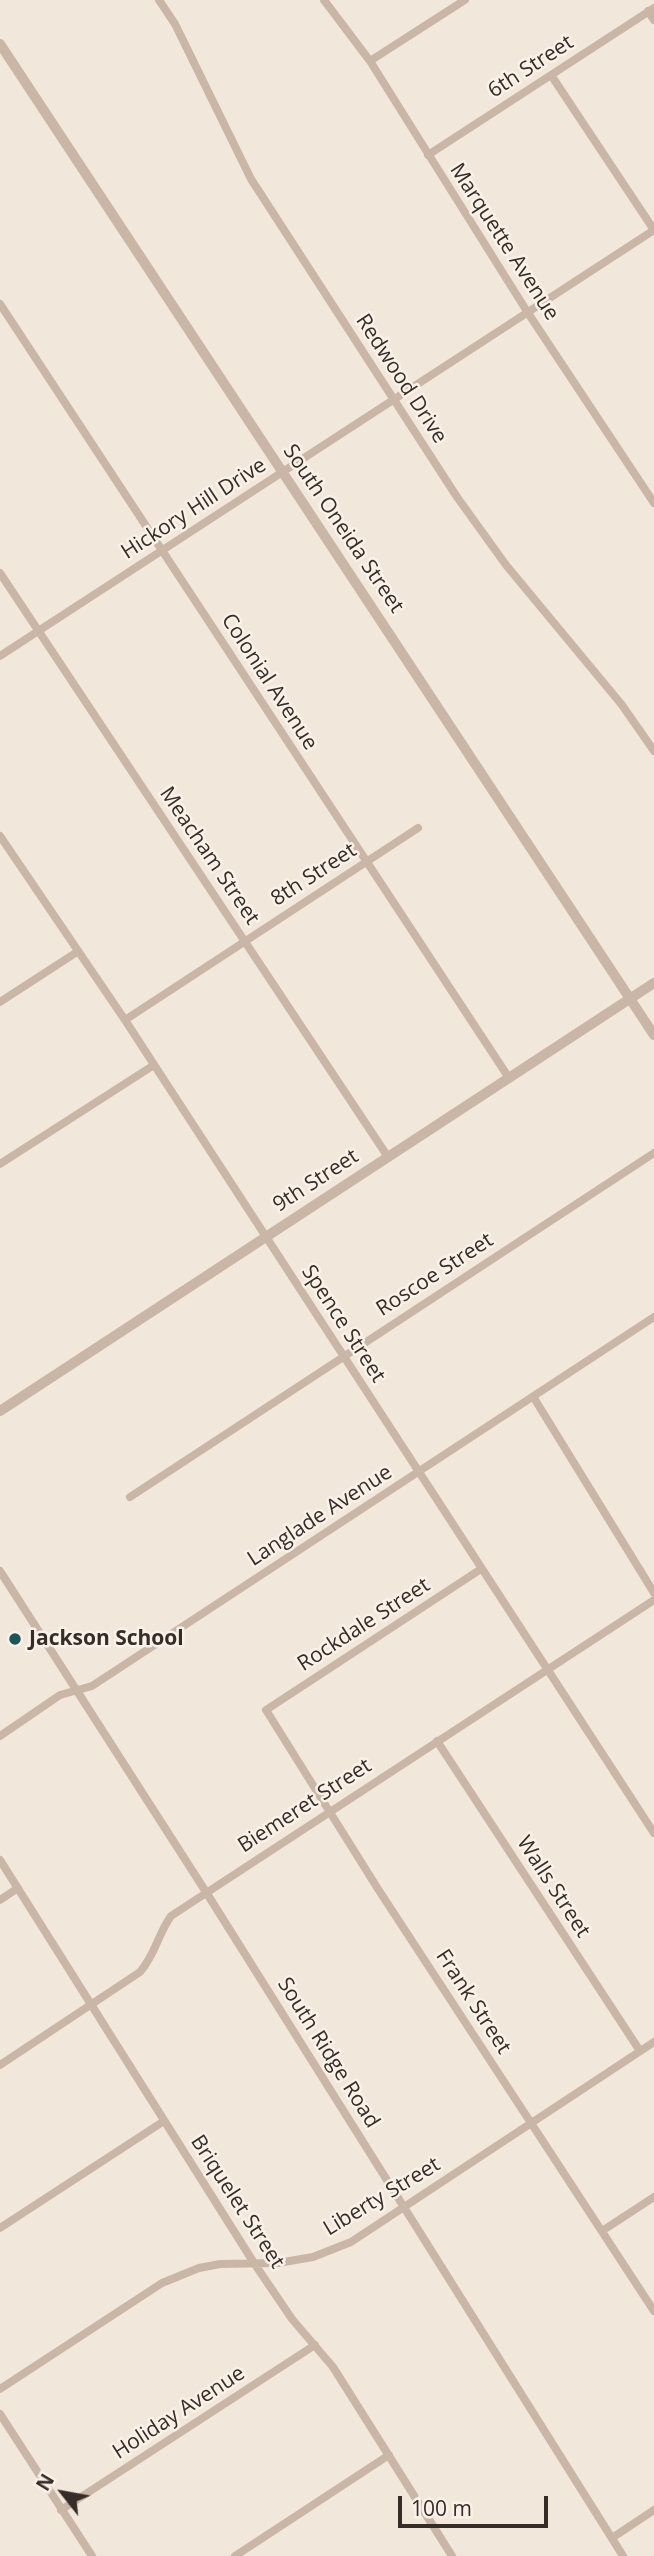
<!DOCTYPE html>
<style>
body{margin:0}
#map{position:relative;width:654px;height:2556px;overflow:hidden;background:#f2e7db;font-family:"Open Sans",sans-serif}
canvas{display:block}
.north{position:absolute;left:28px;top:2458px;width:70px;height:70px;-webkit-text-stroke:5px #faf1e8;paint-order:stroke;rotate:301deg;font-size:19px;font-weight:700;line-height:28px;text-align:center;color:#362c28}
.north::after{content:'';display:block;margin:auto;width:24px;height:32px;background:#362c28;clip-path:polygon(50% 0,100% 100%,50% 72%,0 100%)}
.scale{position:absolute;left:398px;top:2496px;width:150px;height:32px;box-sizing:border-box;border:4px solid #362c28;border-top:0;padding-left:9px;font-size:21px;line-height:24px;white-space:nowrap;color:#362c28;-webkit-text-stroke:5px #faf1e8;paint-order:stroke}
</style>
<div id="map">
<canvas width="654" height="2556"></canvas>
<div class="north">N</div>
<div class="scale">100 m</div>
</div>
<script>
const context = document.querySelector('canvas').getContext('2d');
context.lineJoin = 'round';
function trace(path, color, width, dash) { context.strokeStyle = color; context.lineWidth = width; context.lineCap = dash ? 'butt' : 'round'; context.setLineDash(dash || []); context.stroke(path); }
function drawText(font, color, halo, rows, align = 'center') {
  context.font = font + ' "Open Sans",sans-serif'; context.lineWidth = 5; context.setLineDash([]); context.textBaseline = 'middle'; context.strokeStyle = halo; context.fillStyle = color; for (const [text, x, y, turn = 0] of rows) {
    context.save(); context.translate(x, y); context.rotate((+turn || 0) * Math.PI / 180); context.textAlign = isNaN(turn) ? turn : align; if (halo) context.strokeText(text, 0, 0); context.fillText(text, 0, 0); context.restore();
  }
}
trace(new Path2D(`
 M 159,0 L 175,24 L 251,179 L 457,497 L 506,565 L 622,705 L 654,751
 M 324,0 L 370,61 L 528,313 L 654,503
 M 648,11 L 654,20
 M 370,61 L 465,0
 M 551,75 L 654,230
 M 428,155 L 654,8
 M 0,304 L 509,1078
 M 0,573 L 388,1157
 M 0,656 L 654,230
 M 0,836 L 125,1020 L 654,1833
 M 0,1002 L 77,952
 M 125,1020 L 418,828
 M 0,1164 L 154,1065
 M 534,1398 L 654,1593
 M 130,1497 L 654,1153
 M 481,1569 L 266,1710 L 378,1889 L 654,2311
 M 0,1571 L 206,1892 L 623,2556
 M 0,1736 L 60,1695 L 92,1686 L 654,1317
 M 437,1741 L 640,2051
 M 0,1860 L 254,2263 L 292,2319 L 333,2367 L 452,2556
 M 0,1900 L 18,1888
 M 0,2065 L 140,1972 C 156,1953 157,1936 171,1916 L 654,1600
 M 0,2228 L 164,2121
 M 602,2231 L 654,2197
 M 0,2389 L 162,2283 L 199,2268 L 220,2264 L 278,2263 L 313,2257 L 351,2242 L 654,2042
 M 0,2414 L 92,2556
 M 61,2510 L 315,2345
 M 612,2538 L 654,2510
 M 235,2556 L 389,2455`), '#cab6a7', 8);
trace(new Path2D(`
 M 0,44 L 654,1035
 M 0,1411 L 654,983`), '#cab6a7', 10);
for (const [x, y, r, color] of [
 [15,1639,7,"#1d5658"]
]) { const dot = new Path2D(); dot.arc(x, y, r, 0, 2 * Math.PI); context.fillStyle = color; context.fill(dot); trace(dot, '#faf1e8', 2.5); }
drawText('21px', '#362c28', '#faf1e8', [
 ["6th Street",531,67,-33],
 ["Marquette Avenue",504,242,57],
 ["Redwood Drive",401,379,57],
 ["Hickory Hill Drive",194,509,-33],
 ["South Oneida Street",343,529,56],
 ["Colonial Avenue",269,682,57],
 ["Meacham Street",209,856,56],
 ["8th Street",314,875,-33],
 ["9th Street",316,1181,-33],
 ["Roscoe Street",435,1275,-33],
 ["Spence Street",343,1324,57],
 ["Langlade Avenue",320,1516,-33],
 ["Rockdale Street",364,1625,-33],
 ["Biemeret Street",305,1806,-33],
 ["Walls Street",553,1887,57],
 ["Frank Street",473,2002,57],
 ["South Ridge Road",328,2053,58],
 ["Liberty Street",382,2197,-31],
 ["Briquelet Street",237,2202,57],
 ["Holiday Avenue",179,2413,-33]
]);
drawText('bold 21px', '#362c28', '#faf1e8', [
 ["Jackson School",29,1639]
], 'left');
</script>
